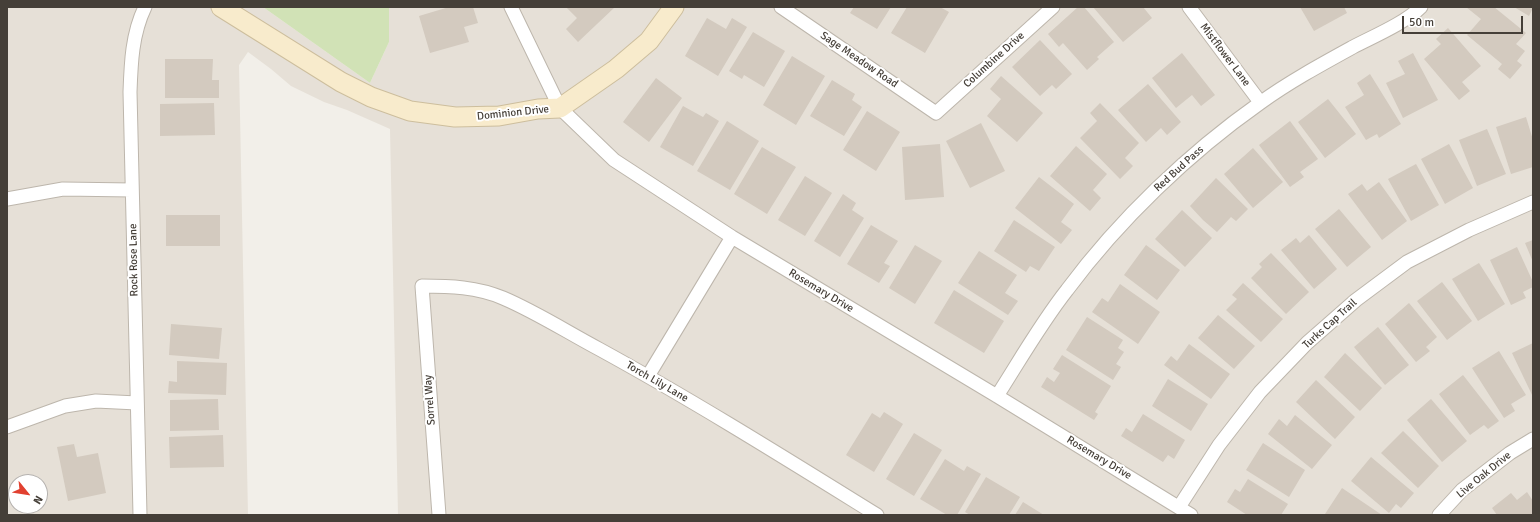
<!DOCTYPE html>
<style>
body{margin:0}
#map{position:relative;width:1540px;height:522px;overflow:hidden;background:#f2efe9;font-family:Signika,sans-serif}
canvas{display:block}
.frame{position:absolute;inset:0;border:8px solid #453f38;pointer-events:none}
.north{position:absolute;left:8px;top:474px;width:40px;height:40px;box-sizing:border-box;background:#fff;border:1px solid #b5b2af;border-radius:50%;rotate:120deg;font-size:11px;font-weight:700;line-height:16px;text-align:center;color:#453f38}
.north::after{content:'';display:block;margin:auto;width:14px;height:18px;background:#e14130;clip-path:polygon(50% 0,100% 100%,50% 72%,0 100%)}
.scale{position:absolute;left:1402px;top:16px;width:121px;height:18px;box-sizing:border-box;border:2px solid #453f38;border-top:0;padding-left:5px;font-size:12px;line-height:14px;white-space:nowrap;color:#453f38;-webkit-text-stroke:3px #fff;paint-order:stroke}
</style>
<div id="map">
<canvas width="1540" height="522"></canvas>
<div class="frame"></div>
<div class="north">N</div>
<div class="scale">50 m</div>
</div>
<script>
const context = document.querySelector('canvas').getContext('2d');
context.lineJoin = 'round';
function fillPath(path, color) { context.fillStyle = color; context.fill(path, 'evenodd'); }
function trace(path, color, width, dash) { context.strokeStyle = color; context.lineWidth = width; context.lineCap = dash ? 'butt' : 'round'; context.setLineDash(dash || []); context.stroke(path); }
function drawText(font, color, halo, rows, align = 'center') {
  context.font = font + ' Signika,sans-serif'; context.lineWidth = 4; context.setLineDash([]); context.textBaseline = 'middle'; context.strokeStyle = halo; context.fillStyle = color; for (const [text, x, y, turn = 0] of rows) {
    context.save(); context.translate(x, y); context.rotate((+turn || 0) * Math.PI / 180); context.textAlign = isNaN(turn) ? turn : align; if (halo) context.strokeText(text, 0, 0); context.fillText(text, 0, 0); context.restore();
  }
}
fillPath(new Path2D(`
 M 7,7 L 263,7 L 370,83 L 389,42 L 389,7 L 1533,7 L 1533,515 L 398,515 L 390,129 L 347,110 L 324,102 L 291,86 L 271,69 L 248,52 L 239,65 L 248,515 L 7,515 ZM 16,482 L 40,482 L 40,506 L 16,506 Z`), '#e6e0d7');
fillPath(new Path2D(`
 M 263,7 L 389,7 L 389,42 L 370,83 Z`), '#d1e2b6');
fillPath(new Path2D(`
 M 449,7 L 473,7 L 478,23 L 464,27 L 469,42 L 430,53 L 419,16 Z
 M 566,7 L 615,7 L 578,42 L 566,29 L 577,18 Z
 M 854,7 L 891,7 L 877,29 L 850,13 Z
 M 907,7 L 940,7 L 949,12 L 925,53 L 891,33 Z
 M 1078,7 L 1084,7 L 1114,42 L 1097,57 L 1099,59 L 1087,70 L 1063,43 L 1059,47 L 1048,34 Z
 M 1093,7 L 1143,7 L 1152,18 L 1123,42 Z
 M 1300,7 L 1344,7 L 1347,13 L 1314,31 Z
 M 1466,7 L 1494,7 L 1526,33 L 1516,44 L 1525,51 L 1517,61 L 1522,65 L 1510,79 L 1498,69 L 1502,64 L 1467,35 L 1481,19 Z
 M 1514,7 L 1533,7 L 1533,8 L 1529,16 Z
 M 707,18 L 726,29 L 732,18 L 747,27 L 718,76 L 685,56 Z
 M 1448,28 L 1481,66 L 1462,82 L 1470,91 L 1459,100 L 1424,59 L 1441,44 L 1436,39 Z
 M 753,32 L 785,51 L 764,87 L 744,75 L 742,79 L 729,71 Z
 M 1040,40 L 1072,74 L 1056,89 L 1052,85 L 1040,96 L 1012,67 Z
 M 1182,53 L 1215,95 L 1201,106 L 1192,95 L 1176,108 L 1152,78 Z
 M 1413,53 L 1438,100 L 1403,118 L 1386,83 L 1405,74 L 1398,61 Z
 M 792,56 L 825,76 L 796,125 L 763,105 Z
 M 165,59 L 213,59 L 212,80 L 219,80 L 219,98 L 165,98 Z
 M 1370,74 L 1401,124 L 1379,138 L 1377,134 L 1366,140 L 1345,107 L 1364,95 L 1357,83 Z
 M 1001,76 L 1043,113 L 1017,142 L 987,116 L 1001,99 L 990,89 Z
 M 656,78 L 682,98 L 649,142 L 623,122 Z
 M 832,80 L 855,94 L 852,100 L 862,107 L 844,136 L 810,116 Z
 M 1148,84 L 1181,122 L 1167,135 L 1161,128 L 1146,142 L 1118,110 Z
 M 1328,99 L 1356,134 L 1325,158 L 1298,122 Z
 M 214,103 L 215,135 L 160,136 L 160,104 Z
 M 1100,103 L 1139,143 L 1125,158 L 1133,166 L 1120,179 L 1080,138 L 1097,121 L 1090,113 Z
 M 683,106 L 703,117 L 706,113 L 719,121 L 693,166 L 660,147 Z
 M 867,111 L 900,132 L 876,171 L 843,150 Z
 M 1526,117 L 1533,140 L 1533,167 L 1511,174 L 1496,127 Z
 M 727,121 L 759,141 L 730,190 L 697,171 Z
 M 1290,121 L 1318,159 L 1300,172 L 1304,177 L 1290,187 L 1259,145 Z
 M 981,123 L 1005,171 L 970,188 L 946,141 Z
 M 1487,129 L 1506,174 L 1477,186 L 1459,140 Z
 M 940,144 L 944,197 L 905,200 L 902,147 Z
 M 1449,144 L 1473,188 L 1445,204 L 1421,159 Z
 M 1076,146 L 1107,174 L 1093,190 L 1101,198 L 1090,211 L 1050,176 Z
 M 762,147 L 796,167 L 767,214 L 734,194 Z
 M 1253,148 L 1283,182 L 1253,208 L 1224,174 Z
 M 1416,164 L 1439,205 L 1411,221 L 1388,179 Z
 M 805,176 L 832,193 L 805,236 L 778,220 Z
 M 1039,177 L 1074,204 L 1061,222 L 1072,230 L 1061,244 L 1015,208 Z
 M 1216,178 L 1248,209 L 1236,221 L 1231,217 L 1217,232 L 1203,220 L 1190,206 Z
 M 1379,182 L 1407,221 L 1382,240 L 1348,194 L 1362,184 L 1367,191 Z
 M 843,194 L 856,203 L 852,210 L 864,218 L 840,257 L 814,241 Z
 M 1339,209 L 1371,247 L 1347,267 L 1315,229 Z
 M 1182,210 L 1212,238 L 1185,267 L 1155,239 Z
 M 166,215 L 220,215 L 220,246 L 166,246 Z
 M 1014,220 L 1055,247 L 1039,271 L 1030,266 L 1026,272 L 994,251 Z
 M 871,225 L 898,241 L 884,263 L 890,266 L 879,283 L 847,264 Z
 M 1309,235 L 1337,269 L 1314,289 L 1281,250 L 1296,238 L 1300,243 Z
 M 1533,240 L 1533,262 L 1525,243 Z
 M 915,245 L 942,261 L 915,304 L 889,288 Z
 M 1146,245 L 1180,270 L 1157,300 L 1124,275 Z
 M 1517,247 L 1533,282 L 1533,287 L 1523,292 L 1526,298 L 1511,305 L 1490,260 Z
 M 979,251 L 1017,275 L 1005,293 L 1018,301 L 1008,315 L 958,283 Z
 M 1271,253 L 1309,292 L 1286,314 L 1251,278 L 1262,267 L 1259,264 Z
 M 1479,263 L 1505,304 L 1478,321 L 1452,279 Z
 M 1442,282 L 1472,321 L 1447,340 L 1417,301 Z
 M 1243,283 L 1283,319 L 1261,342 L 1226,310 L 1237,299 L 1232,295 Z
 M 1120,284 L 1160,312 L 1138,344 L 1092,312 L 1102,298 L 1108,302 Z
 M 954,290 L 1004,321 L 984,353 L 934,323 Z
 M 1409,303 L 1437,337 L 1426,347 L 1430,351 L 1416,362 L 1385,324 Z
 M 1218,315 L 1255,346 L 1234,369 L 1198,338 Z
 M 1087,317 L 1123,340 L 1118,348 L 1124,352 L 1116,364 L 1121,367 L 1113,380 L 1066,350 Z
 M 171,324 L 222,328 L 219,359 L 169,355 Z
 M 1378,327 L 1409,365 L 1385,385 L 1354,347 Z
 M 1533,343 L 1533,397 L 1512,353 Z
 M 1189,344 L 1230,374 L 1211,399 L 1164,365 L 1171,356 L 1177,361 Z
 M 1499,351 L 1526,395 L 1511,404 L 1515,411 L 1504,418 L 1472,368 Z
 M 1345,353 L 1382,388 L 1360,411 L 1324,377 Z
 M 1062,355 L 1111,386 L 1095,412 L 1098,414 L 1094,420 L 1041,387 L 1047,377 L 1054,382 L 1060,373 L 1053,369 Z
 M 177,361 L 227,363 L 226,395 L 168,393 L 169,381 L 177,382 Z
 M 1463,375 L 1499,421 L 1488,429 L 1484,425 L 1470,435 L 1439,394 Z
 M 1168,379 L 1208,404 L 1191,431 L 1152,406 Z
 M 1316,380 L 1355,417 L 1335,439 L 1296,402 Z
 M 218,399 L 219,430 L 170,431 L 170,400 Z
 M 1431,399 L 1467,441 L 1442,462 L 1407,420 Z
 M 884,412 L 903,424 L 874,472 L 846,455 L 872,413 L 880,418 Z
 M 1143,414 L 1185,440 L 1174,459 L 1168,455 L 1163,462 L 1121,436 L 1126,428 L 1132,432 Z
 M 1295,415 L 1332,445 L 1312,469 L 1268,434 L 1279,419 L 1287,426 Z
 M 1403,431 L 1439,466 L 1418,488 L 1381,453 Z
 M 914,433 L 942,450 L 914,496 L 886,479 Z
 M 223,435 L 224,467 L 170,468 L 169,437 Z
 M 1263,443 L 1305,470 L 1289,497 L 1246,470 Z
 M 74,444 L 77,457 L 98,453 L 106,493 L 68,501 L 57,447 Z
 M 1371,457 L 1414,493 L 1401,508 L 1396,504 L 1389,513 L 1351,481 Z
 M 945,459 L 964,471 L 967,466 L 981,474 L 957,515 L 947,515 L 920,499 Z
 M 986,477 L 1020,497 L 1009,515 L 970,515 L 965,512 Z
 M 1248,479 L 1288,504 L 1281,515 L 1247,515 L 1227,502 L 1235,489 L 1240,492 Z
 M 1342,488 L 1382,515 L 1327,515 L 1325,514 Z
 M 1527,492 L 1533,501 L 1533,515 L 1497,515 L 1492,508 L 1511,493 L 1517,500 Z
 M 1023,502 L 1044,515 L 1015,515 Z`), '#d3cabf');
const street = new Path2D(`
 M 511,7 L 560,108 L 614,160 L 732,237 L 997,396 L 1191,515
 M 781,7 L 936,113 L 1053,7
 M 1189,7 L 1260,102
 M 7,199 L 63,189 L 132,190
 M 648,376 L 732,237
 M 997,396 C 1020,360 1041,323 1067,290 C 1119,220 1189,153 1260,103 C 1289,82 1322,64 1353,47 C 1374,36 1405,23 1421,7
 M 7,427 L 65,406 L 96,401 L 137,403
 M 1179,507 L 1219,445 L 1260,392 L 1307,343 L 1356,300 L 1407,262 L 1469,230 L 1533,202
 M 140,515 L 130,92 C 131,63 132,34 145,7
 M 439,515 L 422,286 C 450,286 477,287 503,298 C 536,312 567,332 599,349 C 694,401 785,458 877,515
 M 1439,515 L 1462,490 L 1510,453 L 1533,439`);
const secondary = new Path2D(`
 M 221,7 L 341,82 L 371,97 L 410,111 L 455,117 L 499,116 L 538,109 L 560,108 L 616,69 L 649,41 L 674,7`);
trace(street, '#bdb6ac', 15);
trace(secondary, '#cdbe9d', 21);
trace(street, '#fff', 13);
trace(secondary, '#f8ebcc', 19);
drawText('11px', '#453f38', '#fff', [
 ["Mistflower Lane",1225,55,53],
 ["Sage Meadow Road",859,60,34],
 ["Columbine Drive",994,60,-42],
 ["Dominion Drive",513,113,-6],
 ["Red Bud Pass",1179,169,-42],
 ["Rock Rose Lane",134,260,-91],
 ["Rosemary Drive",821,291,31],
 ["Turks Cap Trail",1330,324,-42],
 ["Torch Lily Lane",657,382,30],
 ["Sorrel Way",430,400,-94],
 ["Rosemary Drive",1099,458,31],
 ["Live Oak Drive",1484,475,-39]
]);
</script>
